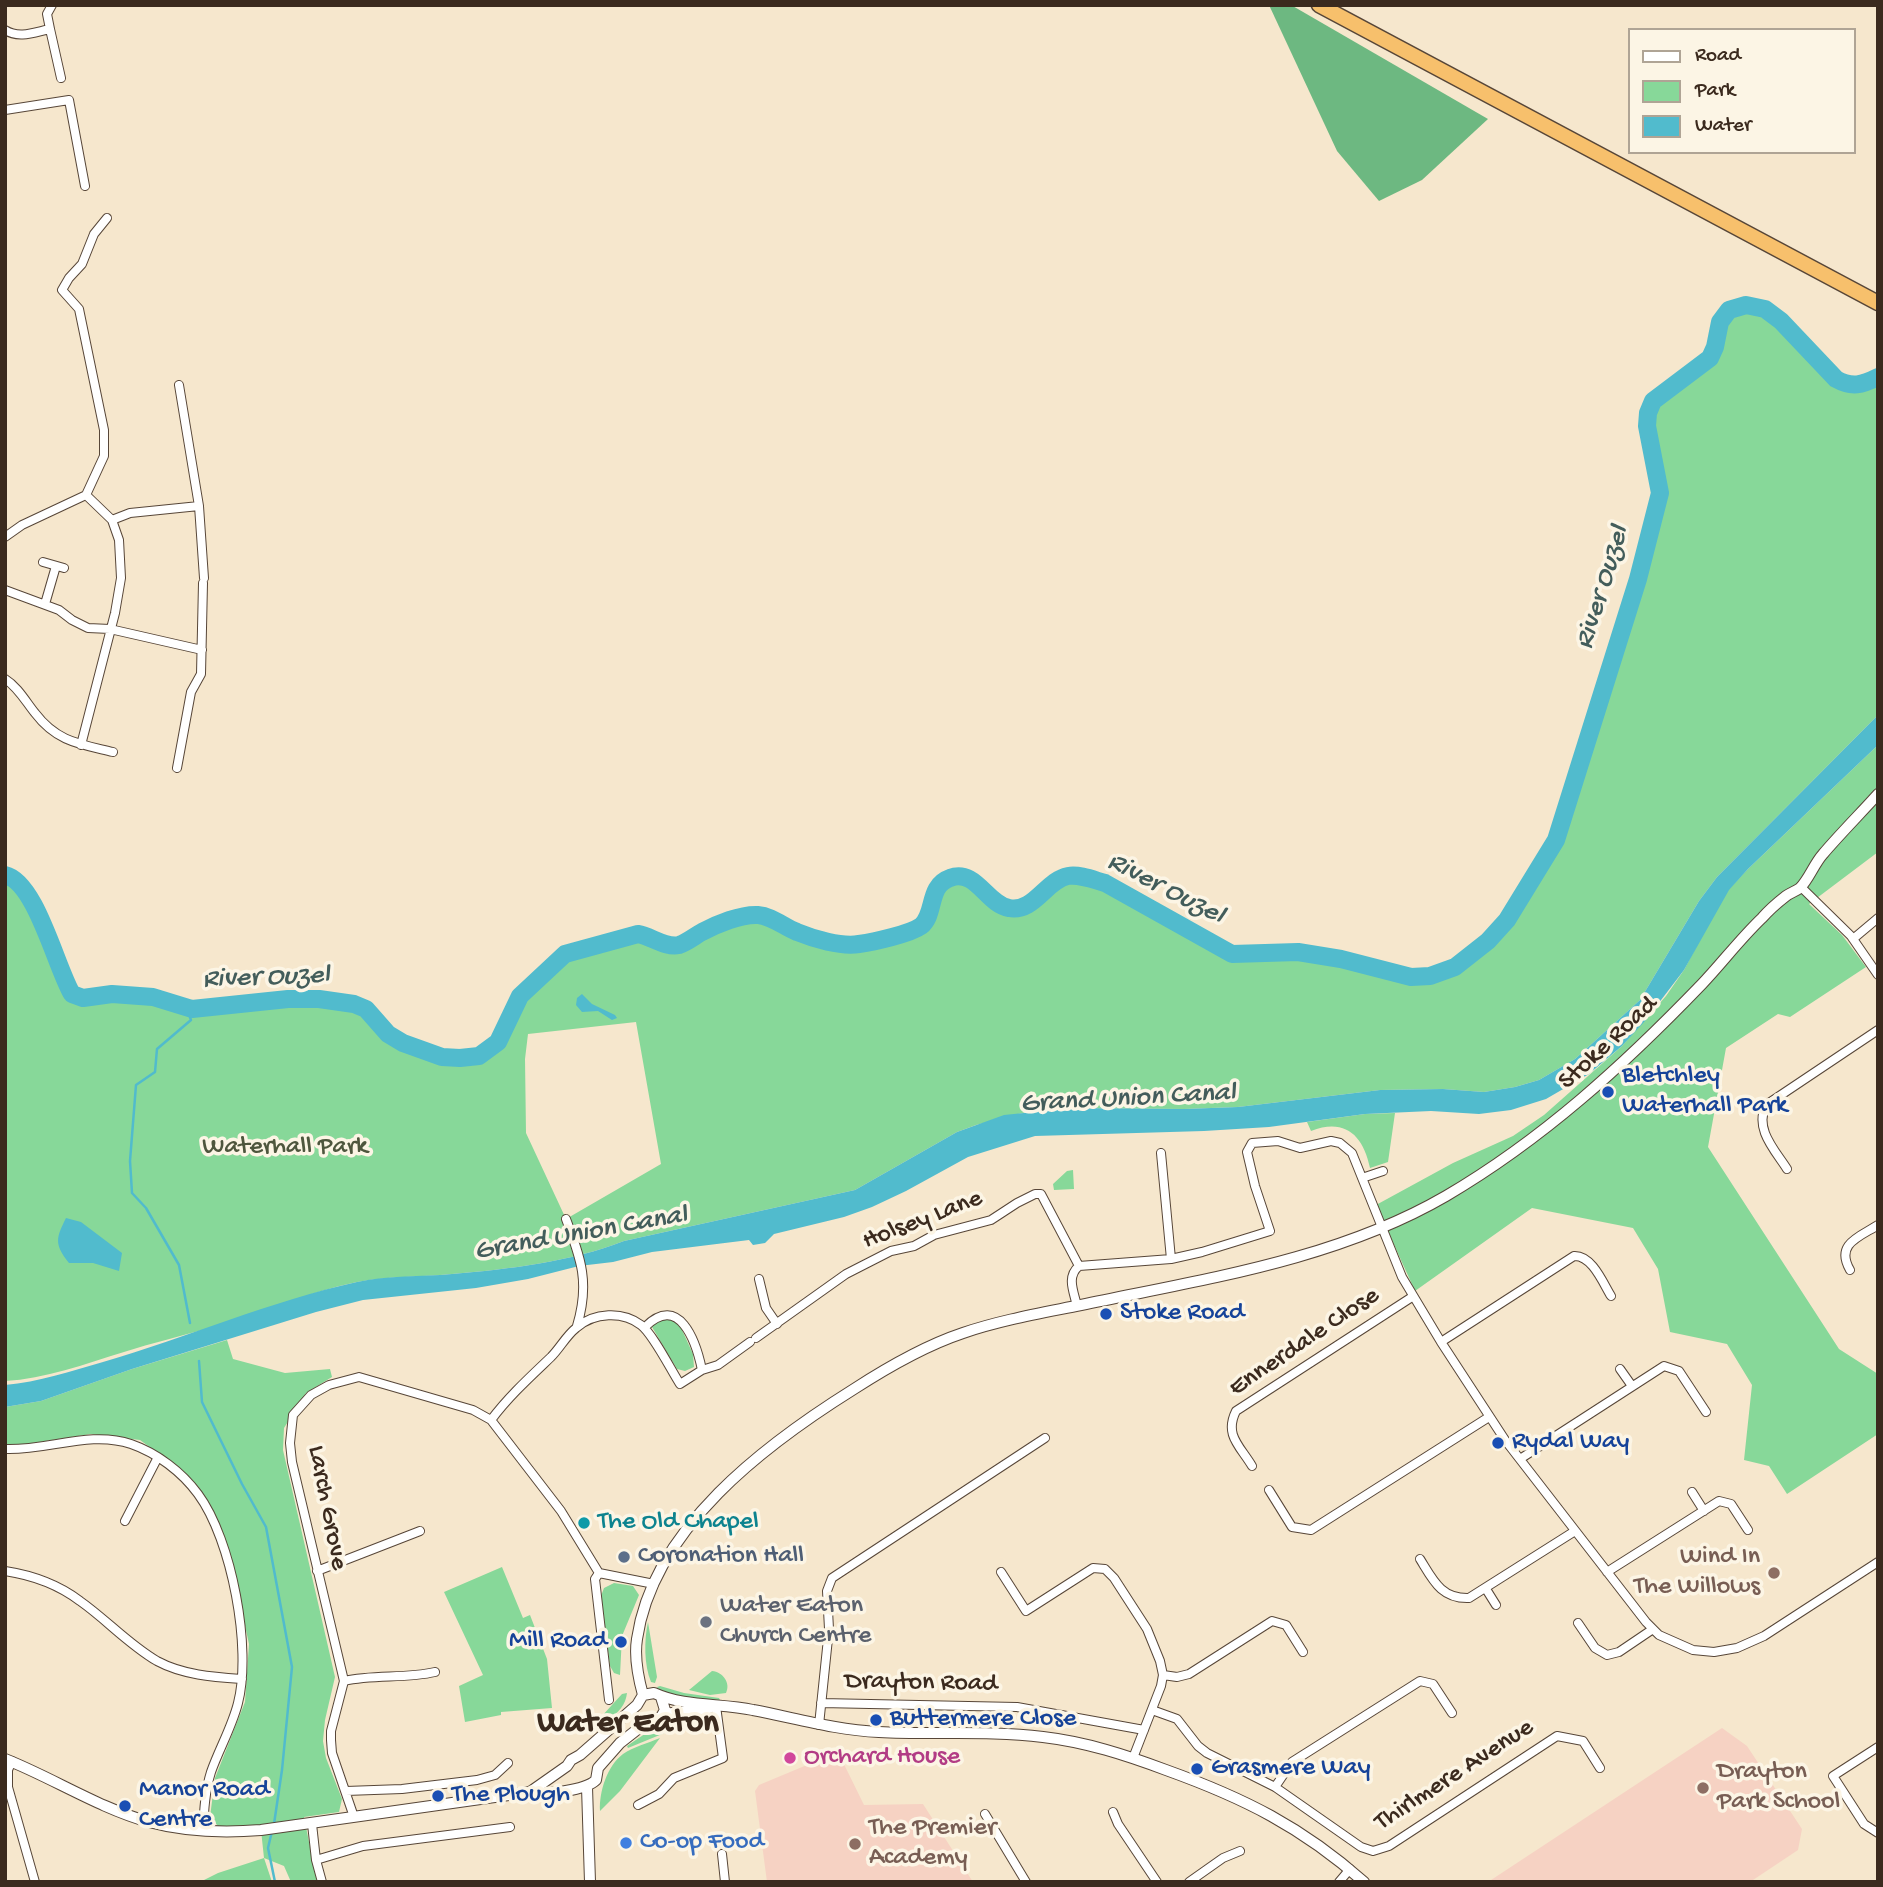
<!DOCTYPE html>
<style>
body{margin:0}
#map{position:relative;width:1883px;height:1887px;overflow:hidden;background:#f6e7cd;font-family:"Gochi Hand",sans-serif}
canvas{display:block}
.frame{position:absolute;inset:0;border:7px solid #3b2a1e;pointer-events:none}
.legend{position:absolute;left:1628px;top:28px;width:228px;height:126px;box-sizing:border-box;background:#fcf5e5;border:2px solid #afa495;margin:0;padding:9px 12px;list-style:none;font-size:21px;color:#3b2a1e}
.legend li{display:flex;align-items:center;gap:14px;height:35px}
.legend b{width:35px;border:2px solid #afa495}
</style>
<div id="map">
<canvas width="1883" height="1887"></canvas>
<div class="frame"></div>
<ul class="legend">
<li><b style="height:9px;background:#fff"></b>Road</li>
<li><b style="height:19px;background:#87d899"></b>Park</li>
<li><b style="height:19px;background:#51bbcd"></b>Water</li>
</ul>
</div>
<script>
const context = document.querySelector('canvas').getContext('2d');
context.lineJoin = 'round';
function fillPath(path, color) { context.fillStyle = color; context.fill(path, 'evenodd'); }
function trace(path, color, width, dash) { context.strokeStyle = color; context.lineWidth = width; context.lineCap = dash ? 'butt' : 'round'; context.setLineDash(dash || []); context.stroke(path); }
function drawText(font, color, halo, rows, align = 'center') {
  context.font = font + ' "Gochi Hand",sans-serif'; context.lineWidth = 7; context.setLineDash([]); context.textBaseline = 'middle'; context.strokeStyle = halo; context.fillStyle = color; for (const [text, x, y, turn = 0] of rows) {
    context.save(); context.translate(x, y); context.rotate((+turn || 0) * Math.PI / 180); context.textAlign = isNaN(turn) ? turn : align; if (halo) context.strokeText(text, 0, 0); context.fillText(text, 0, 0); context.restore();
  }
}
fillPath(new Path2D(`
 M 1722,1728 L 1747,1746 L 1802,1829 L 1798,1850 L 1750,1882 L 1488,1882 Z
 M 838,1752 L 864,1805 L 923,1804 L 973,1882 L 767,1882 L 755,1791 L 759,1785 Z`), '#f6d2c3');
fillPath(new Path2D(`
 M 1746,305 L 1765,309 L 1781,321 L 1837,379 C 1851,387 1862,385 1878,381 L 1878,715 L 1717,877 L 1699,901 L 1640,1000 L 1575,1059 L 1539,1080 L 1515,1087 L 1484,1092 L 1443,1089 L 1380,1090 L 1238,1107 L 1184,1109 L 1072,1108 L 1026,1112 L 976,1125 L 957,1132 L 855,1190 L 624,1241 C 570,1262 510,1269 452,1274 C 421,1277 389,1276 357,1282 C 307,1292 260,1314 210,1328 C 181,1336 152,1343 124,1352 C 85,1364 45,1379 5,1381 L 5,875 C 36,882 56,967 72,994 L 83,998 L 112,994 L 153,997 L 192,1009 L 288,999 L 319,999 L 354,1004 L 366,1009 L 388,1034 L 403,1043 L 442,1057 L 460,1058 L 479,1056 L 498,1042 L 520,996 L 565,954 L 638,934 C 651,936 665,948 679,945 C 686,943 695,936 702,932 C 717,924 741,914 758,915 C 772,916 784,927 797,932 C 814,939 840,947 859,944 C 873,942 910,934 920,926 C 936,914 928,886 950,878 C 975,869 988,905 1009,908 C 1034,913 1046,880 1068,876 C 1080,874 1094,880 1105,883 L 1232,954 L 1298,952 L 1341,959 L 1411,977 L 1430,976 L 1455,967 L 1488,941 L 1507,920 L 1556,840 L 1638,579 L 1660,493 L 1647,426 L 1648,413 L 1653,401 L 1710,358 L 1715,347 L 1720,322 L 1729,310 ZM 636,1022 L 661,1164 L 566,1219 L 526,1133 L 525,1059 L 528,1034 Z
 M 1878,745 L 1878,852 L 1809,904 L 1842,935 L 1866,967 L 1790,1017 L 1778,1014 L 1726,1048 L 1708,1147 L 1839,1349 L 1878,1374 L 1878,1434 L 1787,1494 L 1769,1466 L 1744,1460 L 1752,1385 L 1727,1344 L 1670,1332 L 1658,1269 L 1633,1228 L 1532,1208 L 1415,1291 L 1376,1205 L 1453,1163 L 1513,1136 L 1544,1115 L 1622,1046 L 1666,996 L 1684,970 L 1715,911 L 1728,890 L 1748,869 Z
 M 1395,1113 L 1388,1162 L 1370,1168 C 1363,1135 1345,1118 1311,1131 L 1307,1122 L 1365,1114 Z
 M 1073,1170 L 1074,1189 L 1054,1190 L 1053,1184 L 1067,1171 Z
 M 665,1318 L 678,1321 L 693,1354 L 694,1367 L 685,1371 L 677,1369 L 652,1327 L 656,1322 Z
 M 227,1340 L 233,1359 L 285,1373 L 330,1369 L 332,1377 L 306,1393 L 284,1428 L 283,1450 L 335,1677 L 325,1720 L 323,1741 L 326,1758 L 342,1799 L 339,1812 L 304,1817 L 317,1882 L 291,1882 L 284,1866 L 264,1858 L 272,1882 L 200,1882 L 218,1873 L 264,1858 L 261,1830 L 218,1826 L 210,1817 L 215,1778 L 245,1702 L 249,1644 L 228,1548 L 206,1500 L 178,1468 L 140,1440 L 91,1434 L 20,1445 L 5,1444 L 5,1407 L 41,1401 L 132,1369 Z
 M 502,1567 L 523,1618 L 530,1615 L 547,1659 L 552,1708 L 501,1712 L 501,1715 L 465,1722 L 459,1686 L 483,1675 L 444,1592 Z
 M 614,1583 L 633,1586 L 639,1595 L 622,1636 L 620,1675 L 614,1673 L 610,1666 L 601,1596 L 604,1588 Z
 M 648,1622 L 657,1677 L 655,1683 L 651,1682 C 644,1665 644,1640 648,1622 Z
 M 712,1671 C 723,1672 731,1683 726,1693 L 710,1695 L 689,1690 Z
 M 660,1686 L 684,1693 L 719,1698 L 720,1700 L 682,1698 L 659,1690 L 657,1687 Z
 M 627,1693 C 626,1704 618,1715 607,1718 L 601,1717 L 622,1694 Z
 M 705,1714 L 706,1716 L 628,1748 L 627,1746 L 658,1725 Z
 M 660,1738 L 620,1791 L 600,1811 C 599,1792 607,1766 623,1754 C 633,1747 648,1743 660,1738 Z`), '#87d899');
fillPath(new Path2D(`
 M 1269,5 L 1291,5 L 1488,119 L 1422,180 L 1379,201 L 1337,151 Z`), '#6db881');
fillPath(new Path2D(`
 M 1878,715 L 1878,745 L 1748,869 L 1729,890 L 1684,970 L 1645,1021 L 1622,1046 L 1589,1074 L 1546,1099 L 1511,1110 L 1479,1114 L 1431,1111 L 1365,1114 L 1269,1127 L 1204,1131 L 1035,1136 L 968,1157 L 906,1191 L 872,1207 L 844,1217 L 774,1234 L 765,1243 L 753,1245 L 749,1240 L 652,1252 L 613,1262 L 579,1266 L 528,1279 L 476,1288 L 363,1300 L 316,1312 L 132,1369 L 41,1401 L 5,1407 L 5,1385 C 39,1382 71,1371 103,1362 C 188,1337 271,1301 357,1282 C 389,1275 420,1277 452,1274 C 510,1269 570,1262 624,1241 L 855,1190 L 957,1132 L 1004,1115 L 1072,1108 L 1184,1109 L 1238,1107 L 1380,1090 L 1443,1089 L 1484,1092 L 1515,1087 L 1539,1080 L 1575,1059 L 1640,1000 L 1699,901 L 1717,877 Z
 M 582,994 L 592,1004 L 615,1015 L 617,1018 L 612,1020 L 598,1011 L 582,1012 L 576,1005 L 577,998 Z
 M 66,1218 L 81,1222 L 122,1253 L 119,1271 L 93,1263 L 69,1263 C 54,1244 56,1238 66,1218 Z`), '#51bbcd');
trace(new Path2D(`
 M 186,1006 L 191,1020 L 157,1049 L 155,1072 L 136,1085 L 130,1161 L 132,1193 L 146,1208 L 179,1265 L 190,1323
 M 199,1361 L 202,1402 L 242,1484 L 266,1527 L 292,1667 L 282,1770 L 274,1824
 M 272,1831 L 268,1848 L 275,1882`), '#51bbcd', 2.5);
trace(new Path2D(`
 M 5,875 C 36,882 56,967 72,994 L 83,998 L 112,994 L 153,997 L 192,1009 L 288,999 L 319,999 L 354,1004 L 366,1009 L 388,1034 L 403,1043 L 442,1057 L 460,1058 L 479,1056 L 498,1042 L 520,996 L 565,954 L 638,934 C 651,936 665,948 679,945 C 686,943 695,936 702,932 C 717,924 741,914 758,915 C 772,916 784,927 797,932 C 814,939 841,947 859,944 C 873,942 910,934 921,926 C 936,914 927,886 950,878 C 976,868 987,905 1009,908 C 1034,913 1046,880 1068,876 C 1080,874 1094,880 1105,883 L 1232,954 L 1298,952 L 1341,959 L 1411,977 L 1430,976 L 1455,967 L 1488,941 L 1507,920 L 1556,840 L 1638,579 L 1660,493 L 1647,426 L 1648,413 L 1653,401 L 1710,358 L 1715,347 L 1720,322 L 1729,310 L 1746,305 L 1765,309 L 1781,321 L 1836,379 C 1852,388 1862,385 1878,377`), '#51bbcd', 18);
const minor = new Path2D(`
 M 50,29 L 47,14 L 52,5
 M 5,30 C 19,39 35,32 50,29 L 61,78
 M 5,110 L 69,100 L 85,186
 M 199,506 L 204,578
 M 112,520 L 130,513 L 199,506 L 179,385
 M 5,537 L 22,525 L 86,495 L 104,456 L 104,430 L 79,309 L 62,290 L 69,278 L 82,264 L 94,234 L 107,218
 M 43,562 L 64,568
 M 5,590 L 59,610 L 72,620 L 88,628 L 110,629 L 202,650
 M 45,604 L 56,566
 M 5,679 C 18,687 26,702 35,713 C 57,742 80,744 113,752
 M 81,745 L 115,613 L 121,578 L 119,540 L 112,520 L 86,495
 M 177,768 L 191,692 L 201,674 L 203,583
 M 1801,887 L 1851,936 L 1878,975
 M 1853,939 L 1878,918
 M 1161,1153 L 1171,1259
 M 1787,1169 C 1775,1150 1754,1129 1766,1105 L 1878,1030
 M 1362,1178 L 1383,1171
 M 566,1219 C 581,1259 590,1283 577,1326
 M 1850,1270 C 1835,1244 1859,1237 1878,1225
 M 759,1279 L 766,1308 L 777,1324
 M 1077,1306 C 1074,1292 1066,1277 1079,1266 L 1171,1259 L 1202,1252 L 1270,1231 L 1255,1186 L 1247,1152 L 1252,1143 L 1278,1141 L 1300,1148 L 1331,1141 L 1340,1143 L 1352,1153 L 1402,1277 L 1441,1342 L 1505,1440 L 1646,1622 L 1659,1635 L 1693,1650 L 1714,1652 L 1737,1648 L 1764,1636 L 1878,1562
 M 756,1338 L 846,1274 L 891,1251 L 914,1246 L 934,1235 L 991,1220 L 1017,1203 L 1035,1194 L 1041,1194 L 1079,1266
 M 1441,1342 L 1574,1256 C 1592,1255 1603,1283 1611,1296
 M 1620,1369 L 1632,1386
 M 702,1370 L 718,1365 L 750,1342
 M 491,1420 C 509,1396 530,1377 551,1357 C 560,1348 566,1336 576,1328 C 594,1312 623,1311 641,1325 C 653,1334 671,1370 680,1384 L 702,1370 C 696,1341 679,1293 645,1327
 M 5,1449 C 47,1451 90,1430 131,1444 C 157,1453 182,1472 198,1494 C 232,1540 252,1649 238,1703 C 232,1727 219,1749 211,1772 C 205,1791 204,1811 203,1830
 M 1520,1459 L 1664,1366 L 1679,1371 L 1706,1412
 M 1252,1466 C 1240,1446 1224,1435 1236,1411 L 1412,1297
 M 1269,1490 L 1292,1527 L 1311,1530 L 1489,1417
 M 1692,1492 L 1704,1511
 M 125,1521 L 158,1457
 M 1420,1559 C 1433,1580 1441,1599 1469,1598 L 1575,1531
 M 5,1571 C 31,1575 59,1585 80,1601 C 107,1620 128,1644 157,1661 C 183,1675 213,1677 242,1679
 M 317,1571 L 420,1531
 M 1001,1572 L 1026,1611 L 1093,1568 L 1105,1569 L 1114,1578 L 1147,1629 L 1160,1661 L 1163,1675 L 1161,1686 L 1133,1758
 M 1607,1572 L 1719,1501 L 1731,1504 L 1748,1530
 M 599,1573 L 595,1579 L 609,1700
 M 1486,1589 L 1496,1605
 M 1578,1623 L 1595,1648 L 1607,1655 L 1619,1652 L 1653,1629
 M 1163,1675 L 1177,1677 L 1189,1674 L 1272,1621 L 1286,1625 L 1303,1652
 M 344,1681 C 374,1674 405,1679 435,1672
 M 821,1703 L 1017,1707 L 1144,1730
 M 1152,1710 L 1177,1719 L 1198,1746 L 1207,1753 L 1275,1787 L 1361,1847 L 1373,1851 L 1389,1846 L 1557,1736 L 1583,1741 L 1600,1768
 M 819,1725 L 829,1629 L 827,1591 L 832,1578 L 1045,1438
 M 1878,1747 L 1833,1776 L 1864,1824 L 1878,1833
 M 12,1761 L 8,1770 L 8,1787 L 35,1882
 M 1275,1787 L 1292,1762 L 1420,1681 L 1433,1684 L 1452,1713
 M 346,1791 L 402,1789 L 477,1780 L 495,1775 L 508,1763
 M 638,1805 L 659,1794 L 674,1778 L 723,1758 L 716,1706
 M 1113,1812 L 1118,1824 L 1157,1882
 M 985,1814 L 1026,1882
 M 354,1817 L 332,1753 L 331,1740 L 331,1731 L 344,1681 L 292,1462 L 290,1443 L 293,1415 L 311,1395 L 329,1385 L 359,1377 L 473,1410 L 491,1420 L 561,1511 L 599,1573 L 654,1584
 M 312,1824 L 316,1860 L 322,1882
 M 722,1854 L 725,1882
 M 316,1860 L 363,1846 L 510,1827
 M 1189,1882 L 1223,1858 L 1240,1851
 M 1339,1882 L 1350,1869`);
const tertiary = new Path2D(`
 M 643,1695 C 638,1677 634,1658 637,1639 C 653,1528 766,1444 854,1389 C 888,1367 924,1346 963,1333 C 1001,1320 1042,1313 1081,1305 C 1204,1279 1336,1260 1446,1196 C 1543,1139 1624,1065 1702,984 C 1722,963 1740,939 1762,918 C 1769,910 1777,903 1786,896 C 1790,893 1796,891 1800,888 C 1809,879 1814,864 1823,854 C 1840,834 1860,814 1878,794
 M 664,1714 L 707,1709 L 714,1706
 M 5,1759 C 53,1778 99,1808 149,1822 C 186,1832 223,1833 261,1830 L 530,1792 C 544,1796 586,1790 596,1780 L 598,1768 L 620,1743 L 648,1721 L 661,1717 L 665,1710 L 661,1697
 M 587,1787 L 590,1882
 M 530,1792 L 567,1766 L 571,1760 L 580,1755 L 637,1705 L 643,1695 L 654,1693 C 684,1707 721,1703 753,1710 C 795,1718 835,1730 879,1732 C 934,1735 988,1730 1043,1737 C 1086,1742 1126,1755 1166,1770 C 1244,1798 1302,1827 1364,1882`);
const trunk = new Path2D(`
 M 1319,5 L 1878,303`);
trace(minor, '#574638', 10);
trace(tertiary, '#574638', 12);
trace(trunk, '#574638', 17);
trace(minor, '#fff', 8);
trace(tertiary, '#fff', 10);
trace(trunk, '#f7c06c', 14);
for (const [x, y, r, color] of [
 [1608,1092,7,"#1a4fb4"],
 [1106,1314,7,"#1a4fb4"],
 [1498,1443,7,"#1a4fb4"],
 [584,1523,7,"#0f9aa8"],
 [624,1557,7,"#5c6f8a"],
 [1774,1573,7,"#8d6e63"],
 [706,1622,7,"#6b7280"],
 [621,1642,7,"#1a4fb4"],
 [876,1720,7,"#1a4fb4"],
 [790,1758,7,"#d1479c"],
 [1197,1769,7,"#1a4fb4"],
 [1703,1788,7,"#8d6e63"],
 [438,1796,7,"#1a4fb4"],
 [125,1806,7,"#1a4fb4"],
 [626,1843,7,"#3f7fe0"],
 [855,1844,7,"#8d6e63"]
]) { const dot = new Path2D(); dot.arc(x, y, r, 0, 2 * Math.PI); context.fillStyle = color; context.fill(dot); trace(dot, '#fcf5e5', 2.5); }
drawText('26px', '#3b2a1e', '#fcf5e5', [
 ["Stoke Road",1609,1044,-43],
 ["Holsey Lane",923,1221,-21],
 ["Ennerdale Close",1305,1343,-34],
 ["Larch Grove",326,1508,79],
 ["Drayton Road",921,1684,1],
 ["Thirlmere Avenue",1455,1776,-33]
]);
drawText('26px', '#164399', '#fcf5e5', [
 ["Bletchley",1622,1077],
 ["Waterhall Park",1622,1107],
 ["Stoke Road",1120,1314],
 ["Rydal Way",1512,1443],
 ["Mill Road",607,1642,"right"],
 ["Buttermere Close",890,1720],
 ["Grasmere Way",1211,1769],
 ["Manor Road",139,1791],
 ["Centre",139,1821],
 ["The Plough",452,1796]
], 'left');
drawText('26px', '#4e563d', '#fcf5e5', [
 ["Waterhall Park",285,1148]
]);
drawText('26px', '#0d838f', '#fcf5e5', [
 ["The Old Chapel",598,1523]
], 'left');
drawText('26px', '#4e5e75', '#fcf5e5', [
 ["Coronation Hall",638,1557]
], 'left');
drawText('26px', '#785e54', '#fcf5e5', [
 ["Wind In",1760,1558,"right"],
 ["The Willows",1760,1588,"right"],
 ["Drayton",1717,1773],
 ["Park School",1717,1803],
 ["The Premier",869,1829],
 ["Academy",869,1859]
], 'left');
drawText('26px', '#5b616d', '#fcf5e5', [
 ["Water Eaton",720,1607],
 ["Church Centre",720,1637]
], 'left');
drawText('26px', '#b23c85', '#fcf5e5', [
 ["Orchard House",804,1758]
], 'left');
drawText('26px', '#366cbe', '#fcf5e5', [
 ["Co-op Food",640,1843]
], 'left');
drawText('italic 28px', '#435d5b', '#fcf5e5', [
 ["River Ouzel",1604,588,-73],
 ["River Ouzel",1165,890,27],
 ["River Ouzel",266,979,-2],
 ["Grand Union Canal",1128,1100,-3],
 ["Grand Union Canal",581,1235,-10]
]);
drawText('bold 33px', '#3b2a1e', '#fcf5e5', [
 ["Water Eaton",628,1725]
]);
</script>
